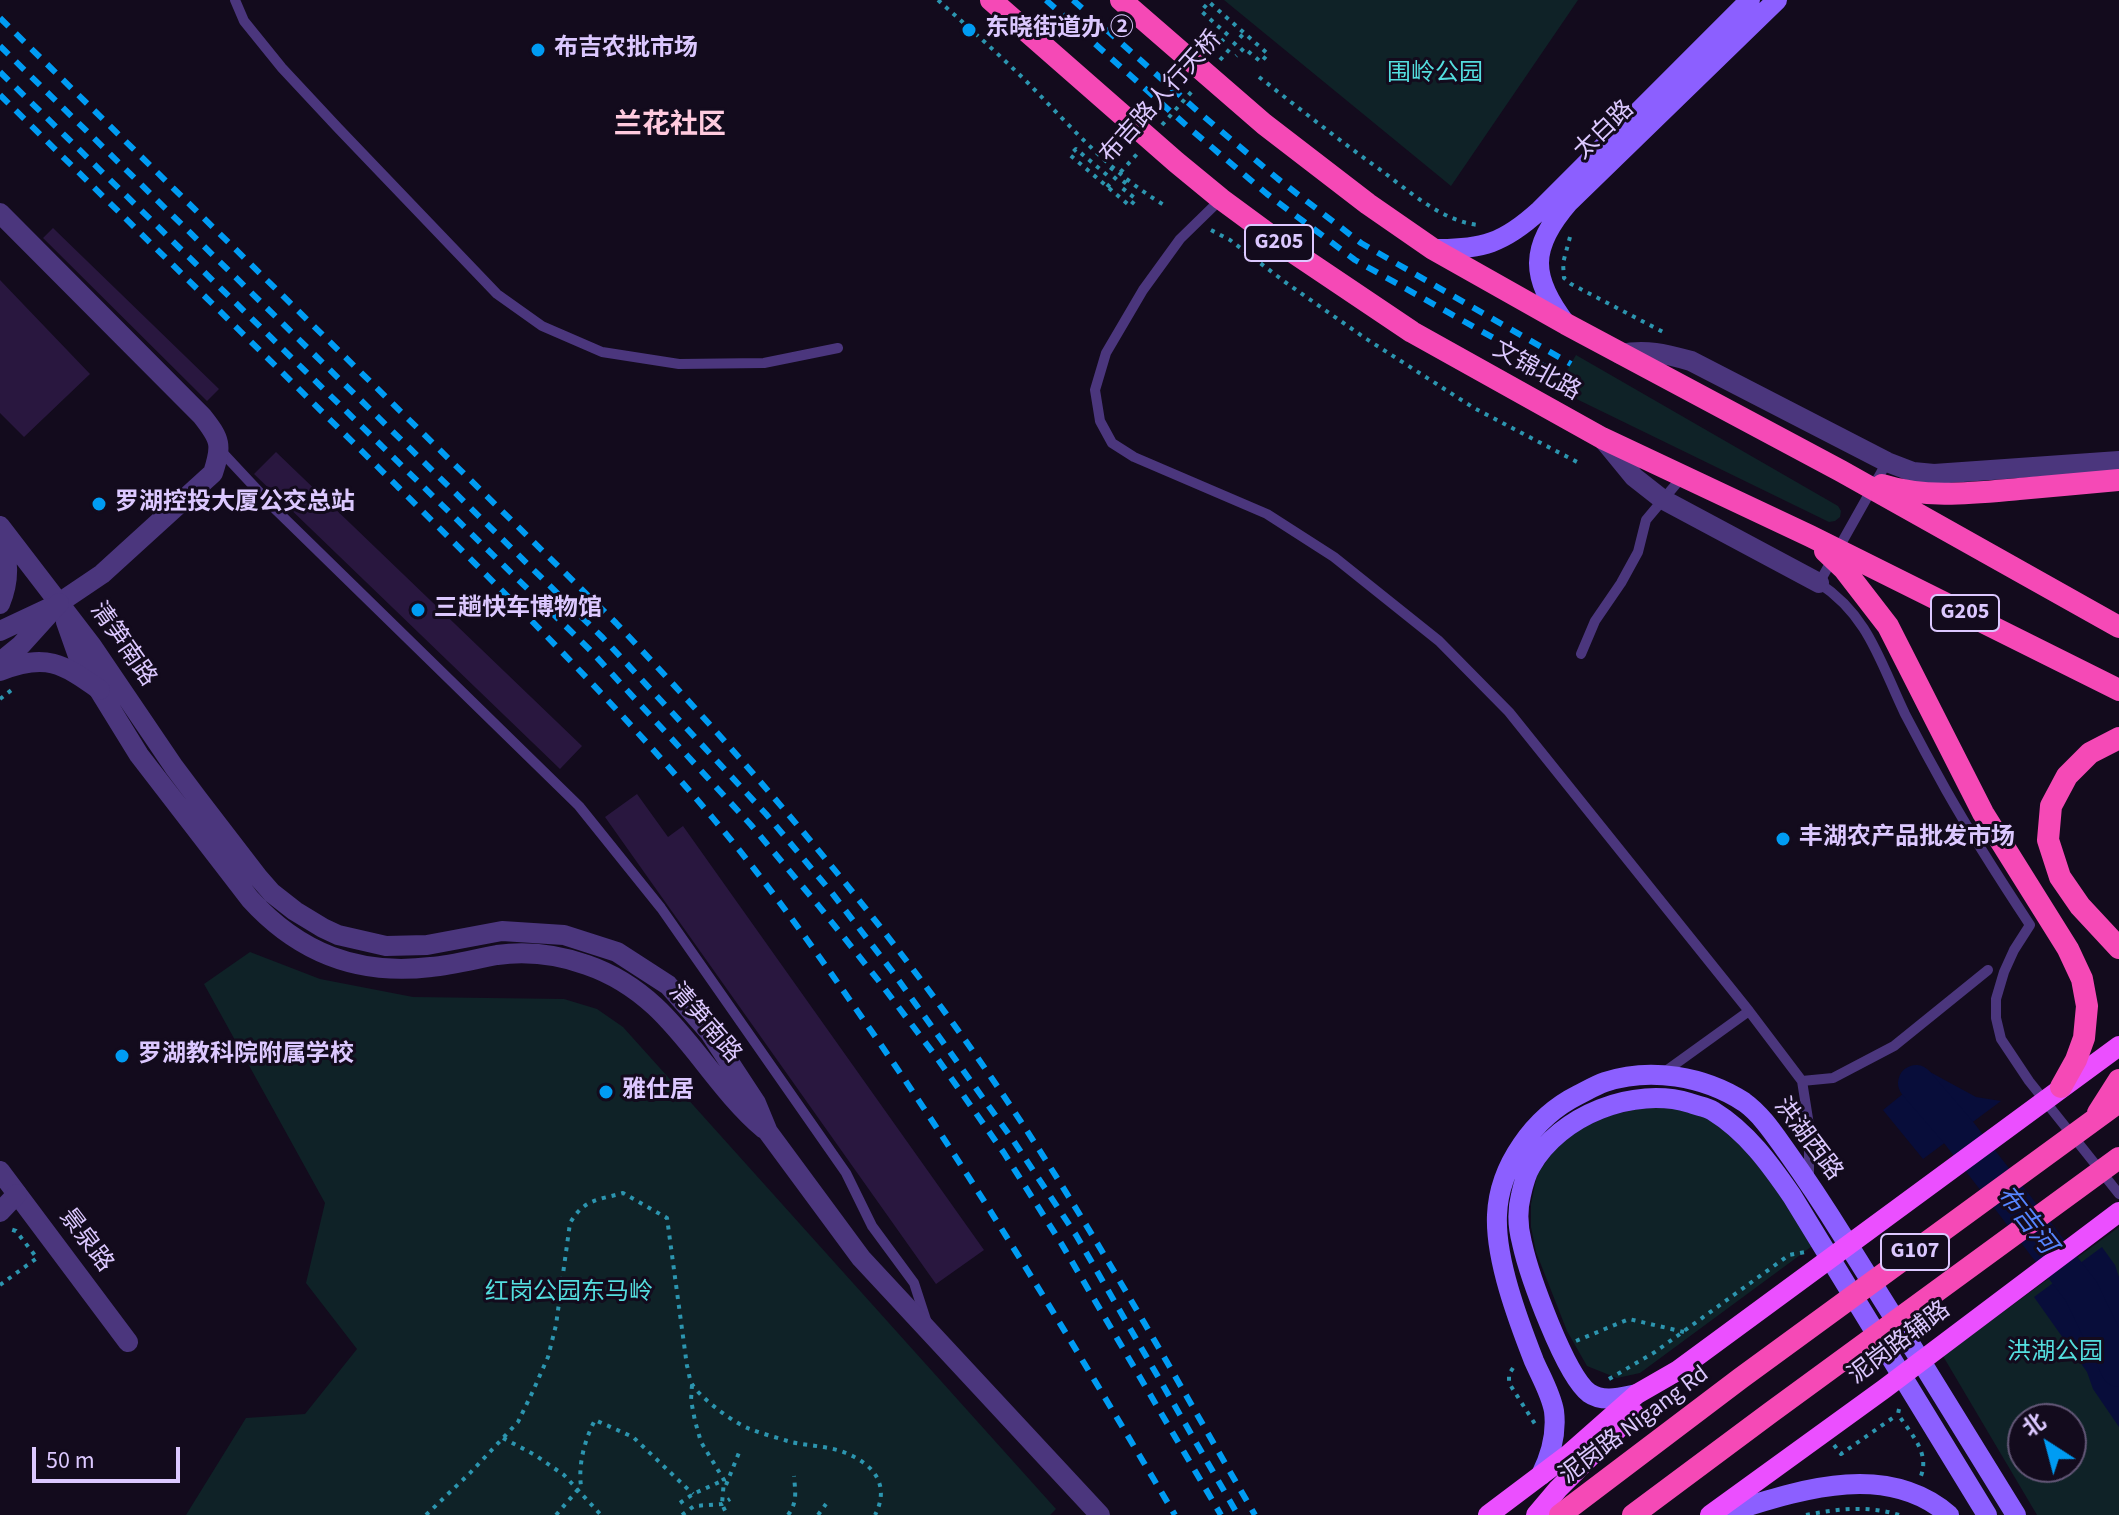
<!DOCTYPE html>
<meta charset="utf-8">
<style>
body{margin:0}
#map{position:relative;width:2119px;height:1515px;overflow:hidden;background:#130b1d;font-family:"Source Sans 3","Noto Sans SC",sans-serif}
canvas{display:block}
.north{position:absolute;left:2007px;top:1403px;width:80px;height:80px;box-sizing:border-box;background:#130b1d;border:2px solid #635777;border-radius:50%;rotate:324deg;font-size:22px;font-weight:700;line-height:32px;text-align:center;color:#dcc8ff}
.north::after{content:'';display:block;margin:auto;width:28px;height:36px;background:#009cf3;clip-path:polygon(50% 0,100% 100%,50% 72%,0 100%)}
.scale{position:absolute;left:32px;top:1447px;width:148px;height:36px;box-sizing:border-box;border:4px solid #dcc8ff;border-top:0;padding-left:10px;font-size:24px;line-height:28px;white-space:nowrap;color:#dcc8ff;-webkit-text-stroke:6px #130b1d;paint-order:stroke}
</style>
<div id="map">
<canvas width="2119" height="1515"></canvas>
<div class="north">北</div>
<div class="scale">50 m</div>
</div>
<script>
const context = document.querySelector('canvas').getContext('2d');
context.lineJoin = 'round';
function fillPath(path, color) { context.fillStyle = color; context.fill(path, 'evenodd'); }
function trace(path, color, width, dash) { context.strokeStyle = color; context.lineWidth = width; context.lineCap = dash ? 'butt' : 'round'; context.setLineDash(dash || []); context.stroke(path); }
function drawText(font, color, halo, rows, align = 'center') {
  context.font = font + ' "Source Sans 3","Noto Sans SC",sans-serif'; context.lineWidth = 6; context.setLineDash([]); context.textBaseline = 'middle'; context.strokeStyle = halo; context.fillStyle = color; for (const [text, x, y, turn = 0] of rows) {
    context.save(); context.translate(x, y); context.rotate((+turn || 0) * Math.PI / 180); context.textAlign = isNaN(turn) ? turn : align; if (halo) context.strokeText(text, 0, 0); context.fillText(text, 0, 0); context.restore();
  }
}
fillPath(new Path2D(`
 M 1224,0 L 1578,0 L 1451,186 Z
 M 1576,355 L 1838,506 L 1841,511 L 1840,517 L 1835,521 L 1829,522 L 1556,389 Z
 M 250,952 L 320,979 L 413,997 L 564,999 L 597,1009 L 623,1027 L 1056,1509 L 1050,1515 L 186,1515 L 246,1418 L 305,1414 L 357,1349 L 306,1283 L 325,1203 L 204,984 Z
 M 1645,1107 L 1680,1109 L 1712,1119 L 1754,1153 L 1815,1244 L 1640,1373 L 1617,1378 L 1587,1366 L 1567,1331 L 1536,1252 L 1531,1227 L 1531,1204 L 1537,1175 L 1554,1150 L 1578,1130 L 1608,1116 Z
 M 2119,1227 L 2119,1515 L 2037,1515 L 1943,1356 ZM 2023,1419 L 2071,1419 L 2071,1467 L 2023,1467 Z`), '#0f2227');
fillPath(new Path2D(`
 M 1930,1072 L 1976,1097 L 2001,1101 L 1923,1159 L 1883,1110 Z
 M 2102,1247 L 2115,1265 L 2119,1277 L 2119,1427 L 2093,1389 L 2087,1372 L 2034,1297 Z`), '#080d3a');
trace(new Path2D(`
 M 1916,1083 L 1959,1133 L 2081,1291 L 2119,1369`), '#080d3a', 36);
fillPath(new Path2D(`
 M 53,228 L 219,389 L 207,401 L 43,238 Z
 M 0,280 L 90,374 L 24,437 L 0,413 Z
 M 276,452 L 582,746 L 560,769 L 254,474 Z
 M 637,794 L 668,837 L 683,826 L 984,1250 L 936,1284 L 605,817 Z`), '#29173f');
trace(new Path2D(`
 M 938,0 C 969,28 1000,55 1030,85 C 1072,128 1112,174 1164,205
 M 1221,42 L 1228,35 L 1201,11 L 1209,2 L 1268,54 L 1261,62 L 1244,48 L 1236,56
 M 1220,60 L 1244,33
 M 1259,77 C 1300,109 1340,141 1382,171 C 1410,192 1442,221 1478,225
 M 1162,125 L 1193,90
 M 1113,167 L 1107,175 L 1076,149 L 1070,155 L 1130,206 L 1136,199 L 1121,187 L 1127,179
 M 1107,187 L 1138,153
 M 1211,230 L 1230,240 L 1285,282 L 1365,338 L 1474,408 L 1579,463
 M 1570,237 L 1563,263 L 1564,278 L 1571,284 L 1667,334
 M 0,699 L 14,688
 M 1826,1164 L 1829,1175
 M 0,1285 L 37,1258 L 16,1231 L 10,1229
 M 1576,1341 L 1629,1319 L 1684,1332
 M 1513,1368 L 1509,1374 L 1509,1383 L 1535,1424
 M 1609,1379 L 1655,1352 L 1789,1255 L 1805,1252
 M 692,1385 L 691,1400 L 695,1421 L 701,1442 L 724,1480 L 722,1504 L 727,1515
 M 1899,1409 L 1898,1414 C 1910,1433 1930,1452 1921,1476
 M 503,1438 L 535,1455 L 564,1475 L 601,1515
 M 1834,1445 L 1841,1454 L 1897,1415
 M 726,1485 L 740,1450
 M 680,1503 L 693,1494 L 724,1480
 M 426,1515 L 470,1473 L 518,1422 L 533,1391 L 548,1357 L 556,1325 L 570,1223 C 584,1199 598,1200 623,1193 L 667,1218 L 687,1366 C 689,1371 689,1379 692,1384 C 699,1397 735,1424 750,1429 C 763,1434 778,1438 791,1442 C 809,1446 829,1446 846,1453 C 875,1465 890,1486 875,1515
 M 556,1515 L 581,1486 C 578,1464 585,1439 595,1420 L 633,1437 L 693,1494
 M 682,1515 L 694,1506 L 722,1504 L 730,1499
 M 788,1515 C 798,1502 795,1490 794,1476
 M 818,1515 L 826,1504
 M 1806,1515 C 1837,1509 1868,1505 1899,1515`), '#2c95af', 4, [4, 6]);
trace(new Path2D(`
 M 235,0 L 244,21 L 282,68 L 338,128 L 497,294 L 542,326 L 602,352 L 679,364 L 764,363 L 838,348
 M 1220,200 L 1180,239 L 1143,290 L 1106,353 L 1095,390 L 1100,421 L 1112,443 L 1134,457 L 1267,514 L 1334,557 L 1439,641 L 1509,712 L 1749,1011 L 1802,1081 L 1809,1125 L 1809,1177
 M 220,450 L 277,511 L 579,806 L 661,908 L 846,1173 L 872,1226 L 914,1283 L 927,1323
 M 1887,462 L 1819,583 C 1869,616 1880,662 1905,714 C 1918,739 1932,765 1946,790 C 1972,836 2001,881 2030,925 L 2014,950 L 2004,972 L 1996,999 L 1996,1018 L 2001,1039 L 2029,1081 L 2119,1194
 M 1581,654 L 1595,621 L 1621,583 L 1638,552 L 1646,520 L 1682,477
 M 1663,1073 L 1749,1011
 M 1802,1081 L 1833,1078 L 1894,1046 L 1988,970`), '#4b367d', 10);
trace(new Path2D(`
 M 0,213 L 202,416 C 221,440 222,445 213,473 L 102,574 L 59,603
 M 1620,354 C 1647,349 1665,354 1691,361 L 1887,462 L 1913,472 L 1934,474 L 2119,461
 M 1602,438 L 1634,477 L 1662,499 L 1819,583
 M 0,526 L 92,646 L 174,767 L 198,799 L 258,877 L 272,893 L 295,911 L 323,928 L 338,935 L 386,946 L 427,945 L 502,931 L 564,935 L 617,952 L 668,985 L 710,1033 L 756,1103 L 768,1132 L 861,1258 L 1100,1515
 M 0,535 C 9,559 10,580 0,604
 M 66,622 L 78,656 L 139,755 L 250,899 C 299,953 358,976 431,967 C 453,965 475,959 497,955 C 527,951 559,955 587,965 C 674,995 700,1074 764,1129
 M 0,1171 L 128,1342`), '#4b367d', 20);
trace(new Path2D(`
 M 0,631 L 49,608
 M 0,662 L 21,645 L 59,603
 M 0,671 C 46,653 62,663 100,690
 M 0,1212 L 17,1194`), '#4b367d', 20);
trace(new Path2D(`
 M 1433,249 C 1482,250 1504,243 1540,210 L 1750,0
 M 1566,324 C 1530,277 1529,248 1569,202 L 1777,0
 M 1637,1394 C 1622,1397 1603,1403 1589,1393 C 1565,1375 1529,1275 1522,1243 C 1518,1228 1517,1211 1521,1195 C 1523,1186 1526,1174 1531,1166 C 1560,1115 1634,1086 1690,1103 C 1698,1106 1707,1107 1713,1111 C 1747,1132 1770,1164 1792,1196 L 1987,1515
 M 1541,1475 C 1551,1455 1557,1435 1554,1411 C 1551,1394 1541,1377 1534,1361 C 1518,1320 1495,1259 1497,1215 C 1499,1166 1534,1117 1578,1095 C 1586,1091 1596,1085 1605,1082 C 1650,1067 1704,1076 1744,1102 C 1762,1115 1774,1134 1787,1152 C 1807,1180 1826,1209 1844,1238 C 1902,1330 1959,1422 2016,1515
 M 1719,1515 C 1792,1493 1883,1458 1949,1515`), '#8c5fff', 20);
trace(new Path2D(`
 M 1488,1515 L 1569,1454 L 1637,1394 L 1677,1371 L 2119,1046
 M 1536,1515 L 1558,1489 L 1634,1413
 M 1710,1515 L 1884,1389 L 2119,1212`), '#eb4fff', 20);
trace(new Path2D(`
 M 991,0 L 1176,162 L 1221,199 L 1293,252 L 1412,332 L 1602,438 L 1810,536 L 2119,690
 M 1121,0 L 1264,124 L 1368,204 L 1433,249 L 1566,324 L 1841,471 L 2119,627
 M 1882,485 C 1926,499 1974,493 2019,489 C 2052,486 2086,483 2119,480
 M 1825,551 L 1844,569 L 1888,626 L 1983,813 L 2068,949 L 2082,979 L 2087,1006 L 2084,1038 L 2076,1060 L 2061,1087
 M 2119,738 L 2090,753 L 2067,776 L 2051,806 L 2048,840 L 2060,877 L 2080,906 L 2119,948
 M 2098,1113 L 2119,1080
 M 1560,1515 L 1741,1378 L 2119,1102
 M 1633,1515 L 1770,1413 L 2119,1158`), '#f549b6', 22);
trace(new Path2D(`
 M 1046,0 L 1188,127 L 1267,194 L 1355,260 L 1563,377
 M 1073,0 L 1202,115 L 1278,179 L 1361,243 L 1571,364
 M 0,18 L 616,623 C 741,755 860,893 965,1040 C 1073,1191 1162,1355 1255,1515
 M 0,46 L 603,638 L 766,814 L 832,893 L 892,971 L 1013,1140 L 1076,1235 L 1238,1515
 M 0,72 L 590,650 L 751,825 L 818,905 L 878,980 L 937,1058 L 1004,1153 L 1061,1243 L 1221,1515
 M 0,95 C 133,226 266,356 398,487 C 515,603 632,719 736,846 C 781,902 822,960 863,1019 C 975,1179 1075,1347 1175,1515`), '#009cf3', 6, [12, 10]);
for (const [x, y, r, color] of [
 [969,30,8,"#009cf3"],
 [538,50,8,"#009cf3"],
 [99,504,8,"#009cf3"],
 [418,610,8,"#009cf3"],
 [1783,839,8,"#009cf3"],
 [122,1056,8,"#009cf3"],
 [606,1092,8,"#009cf3"]
]) { const dot = new Path2D(); dot.arc(x, y, r, 0, 2 * Math.PI); context.fillStyle = color; context.fill(dot); trace(dot, '#130b1d', 3); }
for (const [x, y, w] of [
 [1279,243,68],
 [1965,613,68],
 [1915,1252,68]
]) { const box = new Path2D(); box.roundRect(x - w / 2, y - 18, w, 36, 6); context.fillStyle = '#130b1d'; context.fill(box); trace(box, '#dcc8ff', 2); }
drawText('bold 22px', '#dcc8ff', null, [
 ["G205",1279,243],
 ["G205",1965,613],
 ["G107",1915,1252]
]);
drawText('bold 24px', '#dcc8ff', '#130b1d', [
 ["东晓街道办 ②",985,30],
 ["布吉农批市场",554,50],
 ["罗湖控投大厦公交总站",115,504],
 ["三趟快车博物馆",434,610],
 ["丰湖农产品批发市场",1799,839],
 ["罗湖教科院附属学校",138,1056],
 ["雅仕居",622,1092]
], 'left');
drawText('24px', '#54dedf', '#130b1d', [
 ["围岭公园",1435,75],
 ["红岗公园东马岭",569,1294],
 ["洪湖公园",2055,1354]
]);
drawText('24px', '#dcc8ff', '#130b1d', [
 ["布吉路人行天桥",1162,98,-48],
 ["太白路",1605,131,-44],
 ["文锦北路",1536,372,29],
 ["清笋南路",122,645,55],
 ["清笋南路",704,1024,49],
 ["洪湖西路",1807,1140,53],
 ["景泉路",85,1241,53],
 ["泥岗路辅路",1900,1344,-37],
 ["泥岗路 Nigang Rd",1635,1426,-37]
]);
drawText('italic 26px', '#5685ff', '#130b1d', [
 ["布吉河",2025,1221,52]
]);
drawText('bold 28px', '#ffcade', '#130b1d', [
 ["兰花社区",670,127]
]);
</script>
